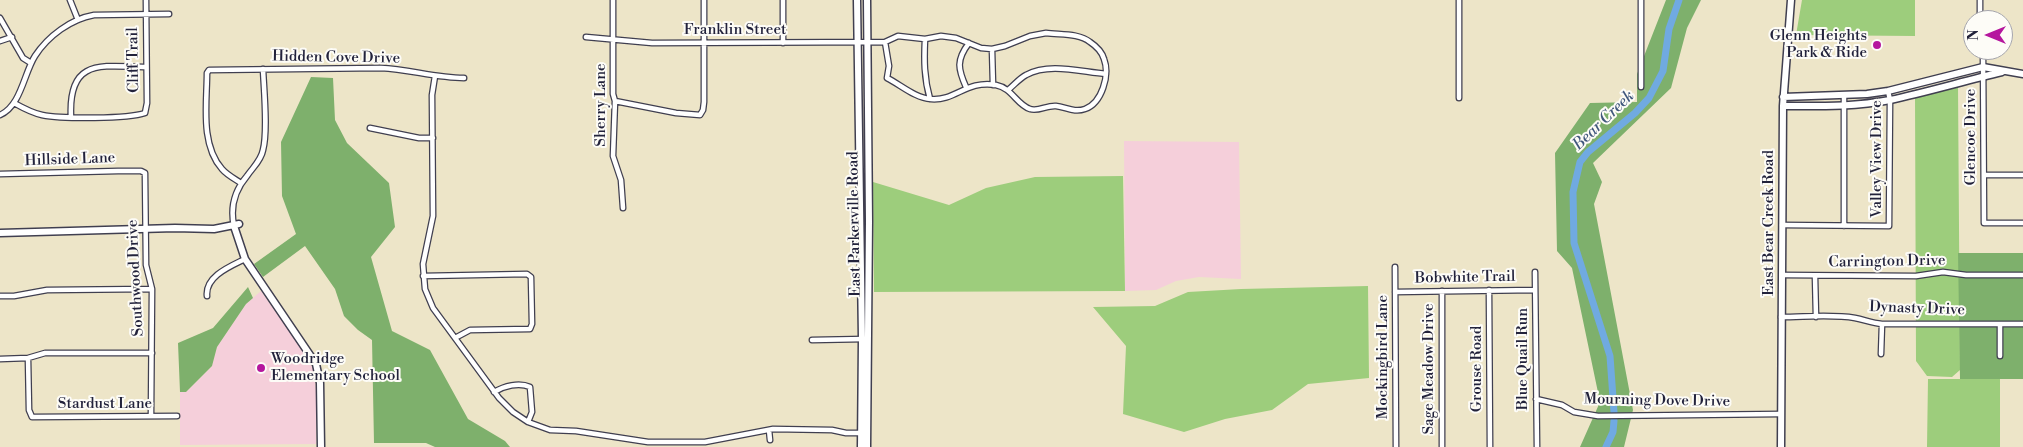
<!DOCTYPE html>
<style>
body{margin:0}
#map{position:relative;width:2023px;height:447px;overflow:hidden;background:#ede5c8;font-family:"Libre Bodoni",serif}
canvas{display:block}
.north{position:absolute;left:1963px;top:10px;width:50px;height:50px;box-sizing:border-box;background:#fdfcf7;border:1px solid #a5a5ac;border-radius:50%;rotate:270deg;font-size:14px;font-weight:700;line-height:20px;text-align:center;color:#22223b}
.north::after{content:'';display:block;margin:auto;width:18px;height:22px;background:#b5179e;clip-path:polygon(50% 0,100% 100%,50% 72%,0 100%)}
</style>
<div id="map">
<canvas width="2023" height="447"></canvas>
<div class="north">N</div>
</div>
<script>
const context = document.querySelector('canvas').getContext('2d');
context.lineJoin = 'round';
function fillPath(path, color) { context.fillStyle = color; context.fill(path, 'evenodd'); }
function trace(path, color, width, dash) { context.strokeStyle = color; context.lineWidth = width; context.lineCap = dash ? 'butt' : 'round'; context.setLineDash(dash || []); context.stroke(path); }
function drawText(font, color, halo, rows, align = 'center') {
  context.font = font + ' "Libre Bodoni",serif'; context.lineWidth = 4; context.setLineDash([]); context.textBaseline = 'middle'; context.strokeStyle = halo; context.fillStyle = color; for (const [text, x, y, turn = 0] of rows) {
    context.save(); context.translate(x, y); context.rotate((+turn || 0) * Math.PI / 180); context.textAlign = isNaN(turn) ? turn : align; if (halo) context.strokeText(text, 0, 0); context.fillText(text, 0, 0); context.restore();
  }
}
fillPath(new Path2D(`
 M 1124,141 L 1239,142 L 1241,279 L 1199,277 L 1176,281 L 1156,290 L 1125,291 Z
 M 261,291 L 306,355 L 314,371 L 316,391 L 316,444 L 180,445 L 180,392 L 186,392 L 212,366 L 217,347 L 246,304 Z`), '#f5cfda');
fillPath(new Path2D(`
 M 1802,0 L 1915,0 L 1915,36 L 1796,35 Z
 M 1958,85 L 1960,370 L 1952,377 L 1927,376 L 1916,361 L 1915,96 Z
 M 1123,176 L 1125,291 L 874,292 L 873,182 L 949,205 L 986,188 L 1035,177 Z
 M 1368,286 L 1369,378 L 1308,384 L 1272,410 L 1225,419 L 1184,432 L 1123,414 L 1126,346 L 1093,307 L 1155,306 L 1188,292 L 1241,289 Z
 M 1928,379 L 2000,379 L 2000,447 L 1927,447 Z`), '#9dcd7c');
fillPath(new Path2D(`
 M 1666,0 L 1701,0 L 1687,28 L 1671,88 L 1593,163 L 1602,182 L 1594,204 L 1633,410 L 1624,447 L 1580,447 L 1600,402 L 1572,268 L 1557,251 L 1555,153 L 1590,103 L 1637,102 L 1637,74 Z
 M 311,77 L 333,78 L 335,120 L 347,143 L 389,183 L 395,227 L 371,257 L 392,331 L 430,350 L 468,419 L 505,441 L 510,447 L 435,447 L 426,443 L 374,443 L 372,340 L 358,330 L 344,316 L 335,289 L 305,246 L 263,277 L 254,264 L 296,234 L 282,196 L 281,142 Z
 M 1958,253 L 2023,253 L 2023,379 L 1960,379 Z
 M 248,287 L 253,298 L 246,304 L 217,347 L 212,366 L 186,392 L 180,392 L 178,343 L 213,328 Z`), '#7eb06c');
trace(new Path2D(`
 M 1614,412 L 1610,356 L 1574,243 L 1573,192 L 1580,162 L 1588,152 L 1635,113 L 1649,98 L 1663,71 L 1669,29 L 1679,0
 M 1606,447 L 1613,432 L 1614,421`), '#70aae1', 7);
const street = new Path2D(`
 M 70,0 L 78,20
 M 613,0 L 613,94 L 615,101 L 613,156 L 621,180 L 623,208
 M 1459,0 L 1459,98
 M 1641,0 L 1641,87
 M 0,18 L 23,58 L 31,63
 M 1980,20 L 1980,0
 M 1046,33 C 1060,35 1079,33 1090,42 C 1096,46 1102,52 1104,59 C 1110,75 1102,103 1085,109 C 1074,113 1066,107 1056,106 C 1047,105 1038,112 1030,109 C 1017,105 1012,88 996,85 C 966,80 956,101 931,99 C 915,98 901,85 887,78 L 889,66 L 885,42 L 898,36 L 925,39 L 941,36 L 956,38 L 981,48 L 992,49 L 1005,46 L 1030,36 Z
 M 586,37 L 652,43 L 885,42
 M 925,39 C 924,60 924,78 930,99
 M 0,41 L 12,37
 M 783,43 L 783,0
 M 992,49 L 993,85
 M 1983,50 L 1984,223 L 2023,223
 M 435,76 L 432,95 L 433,216 L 423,264 L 425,289 L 433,308 L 499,398 L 513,412 L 528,422 L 550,430 L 576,431 L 648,442 L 705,442 L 773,429 L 832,430 L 846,433 L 862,433
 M 966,87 C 958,69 956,60 969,43
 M 1008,90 C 1014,85 1020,78 1026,75 C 1049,62 1081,72 1106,74
 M 1844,96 L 1844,226
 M 615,101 L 676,113 L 700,115 L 703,110 L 704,102 L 704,0
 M 14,103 C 23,108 32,113 42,115 C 62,119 128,119 145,113 L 147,103 L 146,0
 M 0,115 C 21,106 24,73 35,56 C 48,36 71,19 94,15 L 169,14
 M 71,117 C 68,58 101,66 146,67
 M 370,128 L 419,138 L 433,138
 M 0,174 L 118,171 L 141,171 L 145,173 L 146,265 L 152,289 L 151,416
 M 1984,175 L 2023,175
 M 241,183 C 235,179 227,175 222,169 C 200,144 207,103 207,73 L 209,70 L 381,68 C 409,69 435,78 464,78
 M 1782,225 L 1889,226 L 1890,100 L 1888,91
 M 234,226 C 230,207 235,190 247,176 C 253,167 261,161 263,150 C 268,131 264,91 263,69
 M 1395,267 L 1396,447
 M 1535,272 L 1537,447
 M 1782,275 L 1916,276 L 1943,272 L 1966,275 L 2023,275
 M 423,276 L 527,274 L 531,277 L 532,324 L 530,329 L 470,330 L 455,338
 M 1815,276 L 1816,317
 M 1489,290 L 1490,447
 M 1395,292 L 1535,290
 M 0,296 L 14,296 L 47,290 L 152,289
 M 207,296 C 205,276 231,266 245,259
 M 1781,317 C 1805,317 1832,314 1855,318 C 1865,320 1872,323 1882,324 L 2023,324
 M 2000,324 L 2000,356
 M 812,340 L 865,339
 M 1881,354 L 1882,324
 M 28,358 L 29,410 L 32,417 L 177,416
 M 0,359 L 28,358 L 45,353 L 152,353
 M 494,392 C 504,386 519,382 530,387 L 532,412 L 528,422
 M 1536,399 L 1562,405 L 1574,412 L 1598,416 L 1781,414
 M 769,430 L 770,440
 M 1442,447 L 1442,291`);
const secondary = new Path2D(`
 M 857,0 L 862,339 L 861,447
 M 867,0 L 869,221 L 867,447
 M 1783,97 L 1867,94 L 1888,91 L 1983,67 L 2023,74
 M 1783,106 C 1819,106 1854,107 1890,100 C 1927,92 1964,81 2002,72
 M 234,226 L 245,259 L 316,364 L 320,383 L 321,447
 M 0,233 L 175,228 L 214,229 L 239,224
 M 1781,447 L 1783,106 L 1791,0`);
trace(street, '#403f50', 7);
trace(secondary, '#403f50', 9);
trace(street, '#fff', 4.5);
trace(secondary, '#fff', 6);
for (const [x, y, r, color] of [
 [1877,45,5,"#b5179e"],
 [261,368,5,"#b5179e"]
]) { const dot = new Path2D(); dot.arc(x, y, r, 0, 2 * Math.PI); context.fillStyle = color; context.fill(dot); trace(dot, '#fdfcf7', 2); }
drawText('15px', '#22223b', '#fdfcf7', [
 ["Franklin Street",735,30],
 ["Hidden Cove Drive",336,58,1],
 ["Cliff Trail",134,60,-91],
 ["Sherry Lane",601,105,-90],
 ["Glencoe Drive",1971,137,-90],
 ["Valley View Drive",1877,159,-90],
 ["Hillside Lane",70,160,-2],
 ["East Bear Creek Road",1769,223,-90],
 ["East Parkerville Road",855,224,-91],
 ["Carrington Drive",1887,262,-1],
 ["Southwood Drive",136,278,-93],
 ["Bobwhite Trail",1465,278,-1],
 ["Dynasty Drive",1917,309,2],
 ["Mockingbird Lane",1383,357,-90],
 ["Blue Quail Run",1523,359,-90],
 ["Sage Meadow Drive",1429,369,-90],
 ["Grouse Road",1477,369,-90],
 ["Mourning Dove Drive",1657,401,1],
 ["Stardust Lane",105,404]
]);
drawText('15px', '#22223b', '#fdfcf7', [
 ["Glenn Heights",1867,36],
 ["Park & Ride",1867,53],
 ["Woodridge",271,359,"left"],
 ["Elementary School",271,376,"left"]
], 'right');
drawText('italic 16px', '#41587d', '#fdfcf7', [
 ["Bear Creek",1604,121,-44]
]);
</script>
